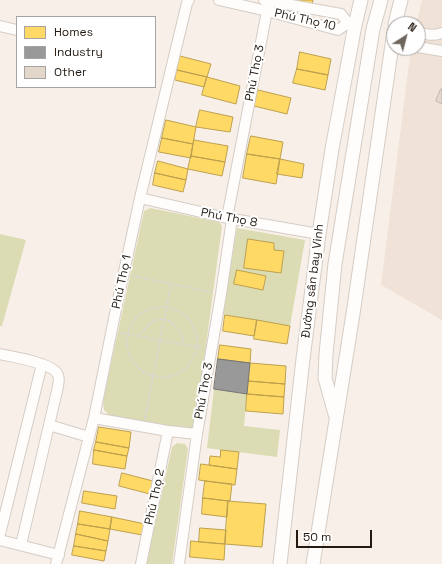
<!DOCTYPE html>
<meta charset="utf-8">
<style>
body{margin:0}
#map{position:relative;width:442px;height:564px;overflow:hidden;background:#f8f0e8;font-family:"Space Grotesk",sans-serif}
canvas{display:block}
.legend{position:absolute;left:16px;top:16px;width:140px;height:72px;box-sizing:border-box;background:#fff;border:1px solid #a7a3a0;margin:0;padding:5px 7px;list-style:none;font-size:12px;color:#241a12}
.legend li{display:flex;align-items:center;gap:8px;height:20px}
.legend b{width:20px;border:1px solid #a7a3a0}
.north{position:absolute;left:386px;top:16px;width:40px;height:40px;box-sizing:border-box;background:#fff;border:1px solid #a7a3a0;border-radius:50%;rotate:36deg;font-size:11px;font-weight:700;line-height:16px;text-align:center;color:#241a12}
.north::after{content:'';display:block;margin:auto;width:14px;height:18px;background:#6e655d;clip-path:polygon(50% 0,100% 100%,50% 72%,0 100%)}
.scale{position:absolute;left:296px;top:530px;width:76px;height:18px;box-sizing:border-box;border:2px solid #241a12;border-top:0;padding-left:5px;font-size:12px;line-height:14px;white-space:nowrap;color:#241a12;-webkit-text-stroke:3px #fff;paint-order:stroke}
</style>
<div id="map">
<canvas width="442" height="564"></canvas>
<ul class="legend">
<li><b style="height:11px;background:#ffd966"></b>Homes</li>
<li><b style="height:11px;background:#999"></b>Industry</li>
<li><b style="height:11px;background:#e3d6cb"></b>Other</li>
</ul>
<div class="north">N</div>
<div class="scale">50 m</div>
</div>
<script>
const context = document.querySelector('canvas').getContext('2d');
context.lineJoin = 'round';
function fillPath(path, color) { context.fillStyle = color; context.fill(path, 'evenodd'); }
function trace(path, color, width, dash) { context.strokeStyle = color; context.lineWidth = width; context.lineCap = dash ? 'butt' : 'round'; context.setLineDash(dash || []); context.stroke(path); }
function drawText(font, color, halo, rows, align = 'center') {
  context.font = font + ' "Space Grotesk",sans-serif'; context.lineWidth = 4; context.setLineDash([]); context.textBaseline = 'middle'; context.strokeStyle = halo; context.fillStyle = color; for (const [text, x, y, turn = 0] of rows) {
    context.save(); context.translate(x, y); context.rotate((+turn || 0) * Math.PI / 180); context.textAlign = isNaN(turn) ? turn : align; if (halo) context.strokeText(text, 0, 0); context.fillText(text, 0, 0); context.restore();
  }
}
fillPath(new Path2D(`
 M 422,0 L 442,0 L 442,320 L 381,285 L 411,48 L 418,48 L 418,24 L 416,24 Z`), '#f0e2d6');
fillPath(new Path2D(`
 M 150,208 L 219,222 L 222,226 L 195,427 L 193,429 L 189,431 L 116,419 L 109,415 L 104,410 L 103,401 L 144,211 Z
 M 237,228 L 305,240 L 290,326 L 222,314 Z
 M 0,234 L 26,240 L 2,326 L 0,326 Z
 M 214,389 L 247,394 L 244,426 L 280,430 L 277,457 L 207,448 Z
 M 177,443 L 185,444 L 188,449 L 172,564 L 146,564 L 172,447 Z`), '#dbdcb4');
const homes = new Path2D(`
 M 283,0 L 313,0 L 311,7 Z
 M 300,52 L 331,59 L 328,75 L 297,69 Z
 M 180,56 L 211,64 L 207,77 L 177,70 Z
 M 297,69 L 328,75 L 325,90 L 293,83 Z
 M 177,70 L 207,77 L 204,87 L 175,80 Z
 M 207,77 L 240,86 L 236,104 L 202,95 Z
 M 258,90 L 291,98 L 287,114 L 254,106 Z
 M 200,110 L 233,117 L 230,132 L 196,127 Z
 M 166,120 L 196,127 L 193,144 L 162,138 Z
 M 251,136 L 283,142 L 280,159 L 247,154 Z
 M 162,138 L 193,144 L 191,158 L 159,152 Z
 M 194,140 L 228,146 L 225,162 L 191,156 Z
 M 247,154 L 280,159 L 276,184 L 243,178 Z
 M 191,156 L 225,162 L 222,176 L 188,169 Z
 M 280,159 L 304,164 L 302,178 L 277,174 Z
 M 158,161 L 188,169 L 186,180 L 155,173 Z
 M 155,173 L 186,180 L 183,192 L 153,185 Z
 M 248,239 L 274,243 L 274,250 L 284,251 L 281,273 L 244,268 Z
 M 237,270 L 266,276 L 263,290 L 234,284 Z
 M 225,315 L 257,320 L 254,336 L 223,331 Z
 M 257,320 L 290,326 L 287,344 L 254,339 Z
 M 220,345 L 251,349 L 250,363 L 218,359 Z
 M 250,363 L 286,366 L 285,384 L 248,381 Z
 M 248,381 L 285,384 L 284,397 L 247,394 Z
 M 247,394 L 284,397 L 283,414 L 246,411 Z
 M 99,427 L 131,432 L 129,448 L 96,442 Z
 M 96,442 L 129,448 L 127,456 L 94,450 Z
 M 94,450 L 127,456 L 125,469 L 93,464 Z
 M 221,450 L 239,452 L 237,469 L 209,465 L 210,456 L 220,457 Z
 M 201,464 L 237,469 L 235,485 L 199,480 Z
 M 122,473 L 153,481 L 150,494 L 119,486 Z
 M 205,481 L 232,484 L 230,501 L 203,498 Z
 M 84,491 L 117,496 L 115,509 L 82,503 Z
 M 203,498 L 228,501 L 227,517 L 202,514 Z
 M 228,501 L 266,504 L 262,547 L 225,544 Z
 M 80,511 L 112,517 L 110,529 L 78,524 Z
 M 112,517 L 145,524 L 142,535 L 110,529 Z
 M 78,524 L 110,529 L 108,541 L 76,534 Z
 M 200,528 L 226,530 L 225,544 L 199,542 Z
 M 76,534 L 108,541 L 106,551 L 74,546 Z
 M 191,541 L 225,544 L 224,560 L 190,557 Z
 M 74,546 L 106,551 L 104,561 L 72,555 Z`);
fillPath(homes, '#ffd966');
trace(homes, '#bda04d', 1);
const industry = new Path2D(`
 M 218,359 L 250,363 L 247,394 L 214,389 Z`);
fillPath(industry, '#999');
trace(industry, '#767370', 1);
const building = new Path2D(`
 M 441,89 L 442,89 L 442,104 L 436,101 Z`);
fillPath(building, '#e3d6cb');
trace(building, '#c1b8b1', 1);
const minor = new Path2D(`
 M 219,0 L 267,11 L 338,30 L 348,23
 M 264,0 L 341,14 L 348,23
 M 0,26 L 17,30
 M 418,32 C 427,35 433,36 442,33
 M 418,47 L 442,51
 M 140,198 L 227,218 L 319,234
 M 227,218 L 267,11 L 272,0
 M 0,354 C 12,357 54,363 58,375 C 60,380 58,386 57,391 L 21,545
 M 94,418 L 168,431 L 197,434
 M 49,425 L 89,437
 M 0,534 L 42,364
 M 0,540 L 59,555
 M 56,564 L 94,418 L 117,304 L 140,198 L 187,3 L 189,0
 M 141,564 L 168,431
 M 179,564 L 197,434 L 221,294 L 232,219`);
const major = new Path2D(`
 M 395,24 L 401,0
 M 335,414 L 325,378 L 326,354 L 335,264 L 373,29 L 381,0
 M 280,564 L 303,359 L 319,234 L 332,149 L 355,25 L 361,0
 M 313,564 L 353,314 L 394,31`);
trace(minor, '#d5ccc5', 12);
trace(major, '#d5ccc5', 15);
trace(new Path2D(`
 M 132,276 L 212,292
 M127 342a35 35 0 1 1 70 0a35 35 0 1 1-70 0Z
 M 120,333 L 203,348
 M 139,336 C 143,330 149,323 156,320 C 166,317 178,325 181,335 C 183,337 183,341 183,344
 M 145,418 L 171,284`), '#d8d5d3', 2, [2, 2]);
trace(minor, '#fefdfc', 10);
trace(major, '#fefdfc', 13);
drawText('12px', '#241a12', '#fff', [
 ["Phú Thọ 10",305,20,13],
 ["Phú Thọ 3",255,73,-79],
 ["Phú Thọ 8",229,218,11],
 ["Đường sân bay Vinh",313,281,-83],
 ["Phú Thọ 1",122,282,-78],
 ["Phú Thọ 3",204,391,-80],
 ["Phú Thọ 2",155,497,-78]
]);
</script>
